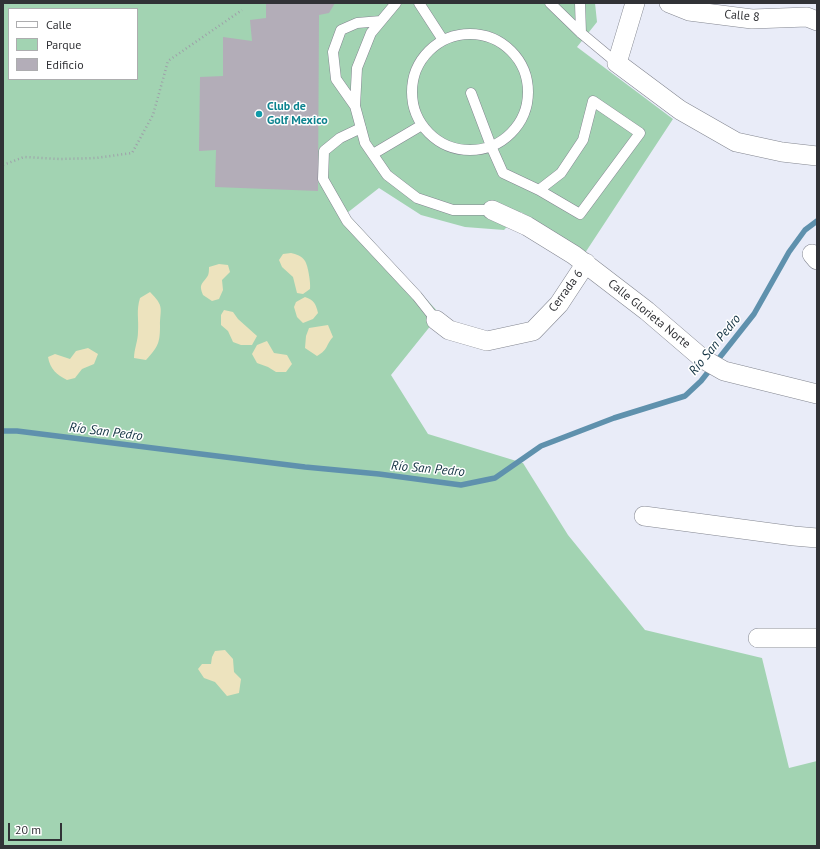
<!DOCTYPE html>
<meta charset="utf-8">
<style>
body{margin:0}
#map{position:relative;width:820px;height:849px;overflow:hidden;background:#e9ecf8;font-family:"PT Sans",sans-serif}
canvas{display:block}
.frame{position:absolute;inset:0;border:4px solid #313236;pointer-events:none}
.legend{position:absolute;left:8px;top:8px;width:130px;height:72px;box-sizing:border-box;background:#fff;border:1px solid #adadaf;margin:0;padding:5px 7px;list-style:none;font-size:12px;color:#313236}
.legend li{display:flex;align-items:center;gap:8px;height:20px}
.legend b{width:20px;border:1px solid #adadaf}
.scale{position:absolute;left:8px;top:823px;width:54px;height:18px;box-sizing:border-box;border:2px solid #313236;border-top:0;padding-left:5px;font-size:12px;line-height:14px;white-space:nowrap;color:#313236;-webkit-text-stroke:3px #fff;paint-order:stroke}
</style>
<div id="map">
<canvas width="820" height="849"></canvas>
<div class="frame"></div>
<ul class="legend">
<li><b style="height:5px;background:#fff"></b>Calle</li>
<li><b style="height:11px;background:#a2d3b2"></b>Parque</li>
<li><b style="height:11px;background:#b3adb8"></b>Edificio</li>
</ul>
<div class="scale">20 m</div>
</div>
<script>
const context = document.querySelector('canvas').getContext('2d');
context.lineJoin = 'round';
function fillPath(path, color) { context.fillStyle = color; context.fill(path, 'evenodd'); }
function trace(path, color, width, dash) { context.strokeStyle = color; context.lineWidth = width; context.lineCap = dash ? 'butt' : 'round'; context.setLineDash(dash || []); context.stroke(path); }
function drawText(font, color, halo, rows, align = 'center') {
  context.font = font + ' "PT Sans",sans-serif'; context.lineWidth = 3; context.setLineDash([]); context.textBaseline = 'middle'; context.strokeStyle = halo; context.fillStyle = color; for (const [text, x, y, turn = 0] of rows) {
    context.save(); context.translate(x, y); context.rotate((+turn || 0) * Math.PI / 180); context.textAlign = isNaN(turn) ? turn : align; if (halo) context.strokeText(text, 0, 0); context.fillText(text, 0, 0); context.restore();
  }
}
fillPath(new Path2D(`
 M 3,3 L 595,3 L 597,22 L 577,47 L 673,119 L 585,253 L 521,212 L 504,230 L 465,227 L 421,215 L 379,188 L 347,213 L 440,314 L 391,375 L 428,434 L 523,463 L 568,535 L 645,630 L 762,658 L 789,768 L 817,761 L 817,846 L 3,846 ZM 9,9 L 137,9 L 137,79 L 9,79 Z`), '#a2d3b2');
fillPath(new Path2D(`
 M 291,253 C 296,254 302,256 305,261 C 308,265 311,284 310,289 L 303,294 L 297,293 L 293,277 L 282,267 L 279,260 L 283,254 Z
 M 219,264 L 228,265 L 230,272 L 222,280 L 223,290 L 219,299 L 212,301 L 203,295 C 199,285 201,285 207,277 C 209,275 209,270 209,267 Z
 M 150,292 C 165,307 160,308 160,326 C 160,343 158,347 146,360 L 134,358 C 134,349 138,341 138,332 C 139,319 136,311 140,298 Z
 M 305,297 C 314,300 316,304 318,313 L 313,319 L 303,323 L 297,317 L 294,307 L 296,302 Z
 M 224,310 L 233,312 L 238,319 L 257,336 L 252,345 L 241,345 L 233,342 L 228,331 L 221,325 L 221,315 Z
 M 328,325 L 333,337 C 325,346 329,349 317,356 L 305,348 L 306,336 L 309,328 Z
 M 267,341 L 274,353 L 287,355 L 292,364 L 286,372 L 276,372 L 268,367 L 257,363 L 252,354 L 257,345 Z
 M 88,348 L 98,354 L 94,364 L 82,369 L 75,378 L 67,380 C 57,375 50,369 48,357 L 55,354 L 70,359 L 76,351 Z
 M 225,650 L 233,659 L 234,672 L 241,679 L 239,693 L 227,696 L 215,682 L 204,678 L 198,669 L 202,664 L 211,664 L 212,657 L 215,651 Z`), '#ede3be');
trace(new Path2D(`
 M 3,431 L 17,431 L 305,467 L 379,474 L 461,485 L 495,478 L 541,446 L 614,418 L 685,396 L 701,381 L 754,314 L 789,252 L 805,230 L 817,221`), '#5f91ad', 5.5);
fillPath(new Path2D(`
 M 266,3 L 335,3 L 329,13 L 319,15 L 318,191 L 215,187 L 216,150 L 199,151 L 200,77 L 223,76 L 223,37 L 252,41 L 250,20 L 266,18 Z`), '#b3adb8');
const service = new Path2D(`
 M 396,3 L 371,33 L 357,68 L 355,106 L 365,143 L 387,175 L 417,198 L 453,210 L 492,210
 M 419,3 L 443,40
 M 550,3 L 581,33 L 617,63
 M 580,3 L 581,33
 M412 92a58 58 0 1 1 116 0a58 58 0 1 1-116 0Z
 M 471,93 L 491,146 L 503,173 L 539,190 L 580,214 L 640,133 L 593,101 L 583,140 L 561,173 L 539,190
 M 355,106 L 336,79 L 333,52 L 341,30 L 357,23 L 381,21
 M 361,128 L 340,138 L 324,151 L 323,179 L 347,221 L 417,296 L 436,320
 M 373,154 L 422,125`);
const minor = new Path2D(`
 M 635,3 L 617,63 L 680,110 L 736,142 L 782,152 L 817,156
 M 669,3 L 689,11 L 752,19 L 807,17 L 817,21
 M 492,210 L 527,226 L 574,255 L 647,311 L 703,359 L 724,371 L 817,394
 M 812,254 L 817,260
 M 436,320 L 449,330 L 487,341 L 533,331 L 559,304 L 586,263
 M 644,516 L 794,536 L 817,538
 M 758,638 L 817,638`);
trace(service, '#838690', 11);
trace(minor, '#838690', 20);
trace(new Path2D(`
 M 3,165 L 24,157 L 60,159 L 96,158 L 132,153 L 153,115 L 168,61 L 242,10`), '#9ea0a9', 2.5, [1, 3]);
trace(service, '#fff', 10);
trace(minor, '#fff', 19);
for (const [x, y, r, color] of [
 [259,114,4,"#0f9aa8"]
]) { const dot = new Path2D(); dot.arc(x, y, r, 0, 2 * Math.PI); context.fillStyle = color; context.fill(dot); trace(dot, '#fff', 1.5); }
drawText('12px', '#313236', '#fff', [
 ["Calle 8",742,16,5],
 ["Cerrada 6",566,291,-54],
 ["Calle Glorieta Norte",649,314,39]
]);
drawText('bold 12px', '#0d838f', '#fff', [
 ["Club de",267,107],
 ["Golf Mexico",267,121]
], 'left');
drawText('italic 13px', '#123242', '#fff', [
 ["Río San Pedro",715,345,-51],
 ["Río San Pedro",106,432,7],
 ["Río San Pedro",428,469,5]
]);
</script>
